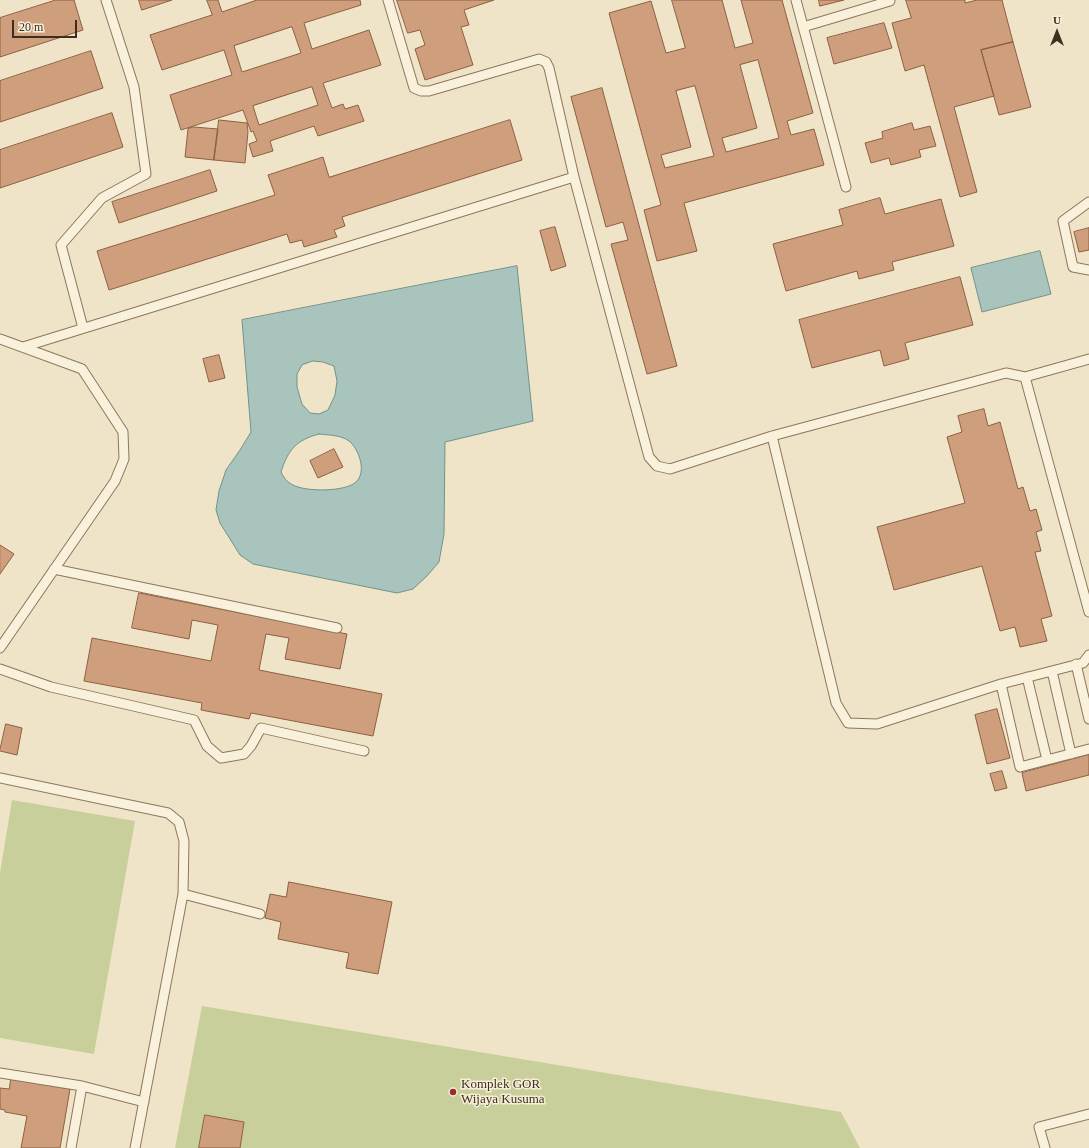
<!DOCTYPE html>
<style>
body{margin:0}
#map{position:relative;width:1089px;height:1148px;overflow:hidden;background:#f0e4c8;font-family:Georgia,serif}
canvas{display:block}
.north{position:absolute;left:1037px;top:12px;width:40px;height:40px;-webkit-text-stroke:3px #f7eed8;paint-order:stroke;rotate:0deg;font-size:11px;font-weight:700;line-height:16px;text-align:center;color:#3d2e20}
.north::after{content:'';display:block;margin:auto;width:14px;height:18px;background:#3d2e20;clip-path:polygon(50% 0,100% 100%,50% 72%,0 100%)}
.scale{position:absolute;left:12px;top:20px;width:65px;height:18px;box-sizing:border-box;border:2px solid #3d2e20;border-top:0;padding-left:5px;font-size:12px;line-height:14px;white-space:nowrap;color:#3d2e20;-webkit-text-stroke:3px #f7eed8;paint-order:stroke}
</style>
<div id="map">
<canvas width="1089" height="1148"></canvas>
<div class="north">U</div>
<div class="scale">20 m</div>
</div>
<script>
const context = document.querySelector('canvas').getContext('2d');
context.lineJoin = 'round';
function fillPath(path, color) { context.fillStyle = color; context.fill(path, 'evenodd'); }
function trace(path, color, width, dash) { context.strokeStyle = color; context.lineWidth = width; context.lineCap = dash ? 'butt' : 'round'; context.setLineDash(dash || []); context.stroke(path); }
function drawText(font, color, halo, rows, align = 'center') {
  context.font = font + ' Georgia,serif'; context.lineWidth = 3; context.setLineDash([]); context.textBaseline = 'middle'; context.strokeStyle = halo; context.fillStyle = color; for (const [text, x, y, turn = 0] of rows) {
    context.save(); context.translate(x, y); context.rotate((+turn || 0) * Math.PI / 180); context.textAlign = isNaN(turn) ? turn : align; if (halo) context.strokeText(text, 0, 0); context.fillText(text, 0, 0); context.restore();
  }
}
fillPath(new Path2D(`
 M 12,800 L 135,821 L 94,1054 L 0,1038 L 0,873 Z
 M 202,1006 L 841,1112 L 860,1148 L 175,1148 Z`), '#c9cf9b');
const water = new Path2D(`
 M 1040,251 L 1051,294 L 982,312 L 971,268 Z
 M 517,266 L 533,421 L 445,442 L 444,534 L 439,562 L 427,576 L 413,589 L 397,593 L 253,564 L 240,555 L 220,523 L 216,510 L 219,491 L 226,470 L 240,450 L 251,432 L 242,320 ZM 313,361 L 323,362 L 334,366 L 337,381 L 335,395 L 328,410 L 319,414 L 310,413 L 302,404 L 297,387 L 297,374 L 302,365 ZM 319,434 C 328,435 341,435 349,441 C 359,449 367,472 356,482 C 345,492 306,492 293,485 C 287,482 284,478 281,472 C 288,450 296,440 319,434 Z`);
fillPath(water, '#a9c4bc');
trace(water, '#6f938a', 1);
const building = new Path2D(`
 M 56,0 L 74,0 L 83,30 L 0,57 L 0,18 Z
 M 139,0 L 172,0 L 142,10 Z
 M 207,0 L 218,0 L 222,12 L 257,0 L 360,0 L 361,5 L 304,23 L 312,49 L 369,30 L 381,65 L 323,83 L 332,108 L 343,104 L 345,109 L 358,105 L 364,121 L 318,136 L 314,126 L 270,141 L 273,151 L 253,157 L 249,144 L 257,141 L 253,131 L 251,132 L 243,110 L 181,130 L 170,95 L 232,75 L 224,50 L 162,70 L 150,35 L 212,15 ZM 292,27 L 301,53 L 242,72 L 234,46 ZM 312,87 L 318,105 L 259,125 L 253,106 Z
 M 397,0 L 494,0 L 464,10 L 469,25 L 461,27 L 473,65 L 425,80 L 415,49 L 425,45 L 420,30 L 408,33 Z
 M 672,0 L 722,0 L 735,48 L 753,43 L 741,0 L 782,0 L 813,113 L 787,121 L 791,135 L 814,129 L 824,165 L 684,203 L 697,251 L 657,261 L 644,210 L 661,205 L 609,13 L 651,1 L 666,53 L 685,48 ZM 758,60 L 779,138 L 726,152 L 722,138 L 757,128 L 740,65 ZM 695,86 L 714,156 L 665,168 L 661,155 L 691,147 L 676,91 Z
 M 819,0 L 844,0 L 820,6 Z
 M 906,0 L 965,0 L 965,3 L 977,0 L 1002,0 L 1013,42 L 981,50 L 994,96 L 954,107 L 977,192 L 960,197 L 924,65 L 905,71 L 892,23 L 911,18 Z
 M 884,23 L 892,48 L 834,64 L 827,38 Z
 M 1013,42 L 1031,107 L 999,115 L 981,50 Z
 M 91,51 L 103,88 L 0,122 L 0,81 Z
 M 602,88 L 677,366 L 647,374 L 611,244 L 628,240 L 623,222 L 606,227 L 571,97 Z
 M 112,113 L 123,147 L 0,188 L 0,150 Z
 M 219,120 L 247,123 L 248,132 L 245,163 L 214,160 Z
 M 510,120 L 522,160 L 342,217 L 345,226 L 334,230 L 337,237 L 304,247 L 302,240 L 290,243 L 287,234 L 109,290 L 97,251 L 275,195 L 268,175 L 323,157 L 329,177 Z
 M 912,123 L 914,130 L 930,126 L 936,146 L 919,150 L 921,157 L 891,165 L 889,158 L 871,163 L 865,143 L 883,138 L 882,132 Z
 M 194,127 L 218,129 L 214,160 L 185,157 L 188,129 Z
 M 210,170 L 217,191 L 119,223 L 112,202 Z
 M 880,198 L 885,214 L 941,199 L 954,246 L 892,262 L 894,270 L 859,279 L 857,271 L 786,291 L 773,244 L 843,225 L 839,210 Z
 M 555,227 L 566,266 L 551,271 L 540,231 Z
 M 1089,228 L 1089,250 L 1079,252 L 1074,232 Z
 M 960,277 L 973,325 L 905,343 L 909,359 L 884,366 L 880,350 L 812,368 L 799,320 Z
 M 219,355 L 225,378 L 209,382 L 203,359 Z
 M 984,409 L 988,426 L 1000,422 L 1018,489 L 1023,487 L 1030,511 L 1036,509 L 1042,530 L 1036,532 L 1041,551 L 1035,552 L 1052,616 L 1041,619 L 1047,641 L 1020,647 L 1015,627 L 1000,631 L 982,566 L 894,590 L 877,527 L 965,503 L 947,437 L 962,432 L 958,416 Z
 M 334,449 L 343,467 L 318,478 L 310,461 Z
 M 0,545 L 14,554 L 0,574 Z
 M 139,593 L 347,634 L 340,669 L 285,659 L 289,638 L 266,634 L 259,670 L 382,694 L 373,736 L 251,713 L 249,719 L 201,710 L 202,703 L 84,681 L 92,638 L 211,661 L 218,625 L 192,620 L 189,639 L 132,628 Z
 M 997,709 L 1010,758 L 987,764 L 975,715 Z
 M 6,724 L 22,728 L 17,755 L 0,751 Z
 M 1089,755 L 1089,775 L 1026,791 L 1022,773 Z
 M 1002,771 L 1007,788 L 995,791 L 990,774 Z
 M 289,882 L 392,902 L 378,974 L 346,968 L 349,953 L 278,939 L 281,922 L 265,918 L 270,894 L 286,897 Z
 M 11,1079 L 70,1089 L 60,1148 L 21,1148 L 27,1116 L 5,1112 L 5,1110 L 0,1109 L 0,1088 L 9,1089 Z
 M 205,1115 L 244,1122 L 240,1148 L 199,1148 Z`);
fillPath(building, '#cf9f7d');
trace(building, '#8d5f41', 1);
const service = new Path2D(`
 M 388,0 L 414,88 L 421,91 L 429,91 L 539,59 L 546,62 L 549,68 L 574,177 L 649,457 L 657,466 L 670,469 L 772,436 L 1006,373 L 1025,377 L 1089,359
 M 796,0 L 846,187
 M 803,27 L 890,1
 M 1089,202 L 1063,221 L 1073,267 L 1089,270
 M 83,328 L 61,245 L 102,198 L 146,174 L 134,87 L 106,0
 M 0,339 L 82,369 L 123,432 L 124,459 L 115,481 L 0,648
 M 23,347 L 574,177
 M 1025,377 L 1089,612
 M 772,436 L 836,703 L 848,723 L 877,724 L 1001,684 L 1083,663 L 1089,655
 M 54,569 L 337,628
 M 1076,664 L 1089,719
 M 0,669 L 51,687 L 194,720 L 207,746 L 221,758 L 244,754 L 251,746 L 261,728 L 364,751
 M 1052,671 L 1071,754
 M 1027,677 L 1047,760
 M 1001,684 L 1020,767 L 1089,749
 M 0,778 L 168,813 L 179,822 L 184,841 L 183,894 L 135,1148
 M 183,894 L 260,914
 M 0,1073 L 82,1086
 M 71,1148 L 82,1086 L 144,1102
 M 1045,1148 L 1039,1127 L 1089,1114`);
trace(service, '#8d765c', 11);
trace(service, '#faf1dc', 9);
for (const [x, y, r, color] of [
 [453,1092,4,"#9e2a2b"]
]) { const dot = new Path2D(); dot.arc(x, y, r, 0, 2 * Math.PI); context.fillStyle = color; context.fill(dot); trace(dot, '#f7eed8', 1.5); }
drawText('13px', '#3d2e20', '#f7eed8', [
 ["Komplek GOR",461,1085],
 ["Wijaya Kusuma",461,1100]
], 'left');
</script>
